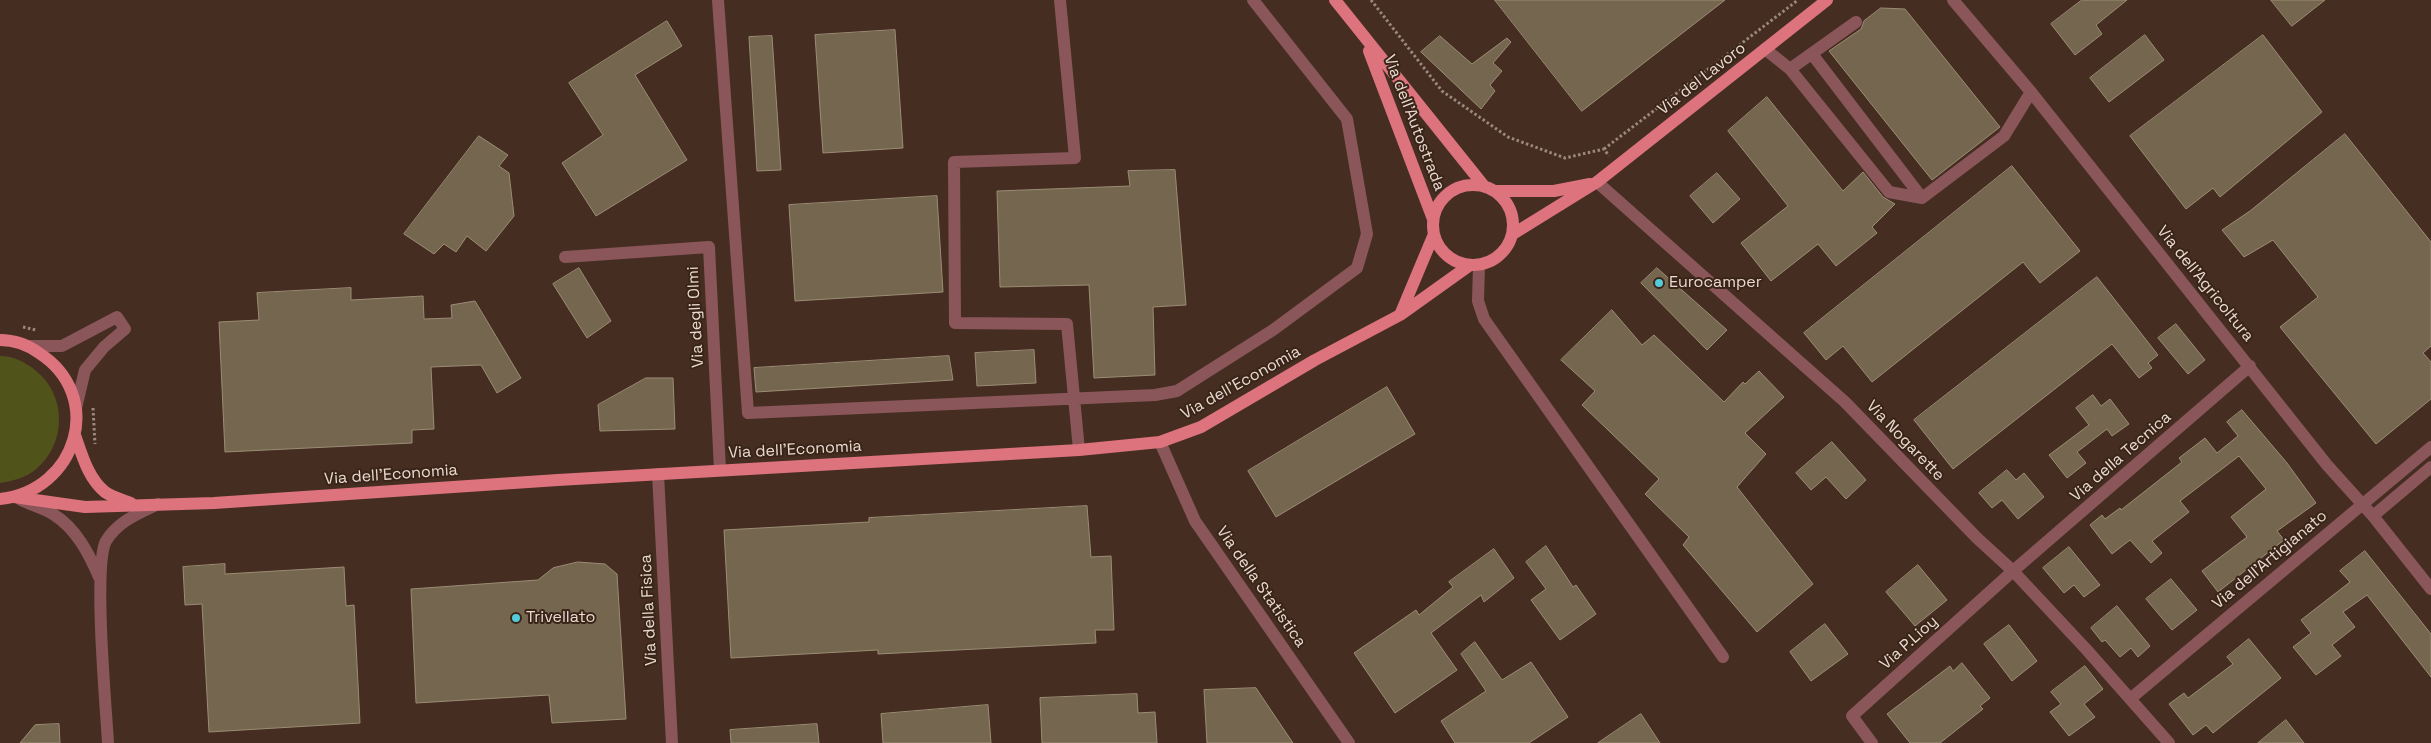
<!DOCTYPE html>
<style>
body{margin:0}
canvas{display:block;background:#452d22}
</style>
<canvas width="2431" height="743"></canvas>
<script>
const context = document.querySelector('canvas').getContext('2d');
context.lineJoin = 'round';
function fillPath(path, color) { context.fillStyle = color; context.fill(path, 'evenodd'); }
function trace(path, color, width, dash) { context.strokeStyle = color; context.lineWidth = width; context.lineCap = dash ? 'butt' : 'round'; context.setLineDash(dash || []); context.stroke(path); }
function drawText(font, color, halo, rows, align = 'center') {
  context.font = font + ' "Space Grotesk",sans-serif'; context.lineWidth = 4; context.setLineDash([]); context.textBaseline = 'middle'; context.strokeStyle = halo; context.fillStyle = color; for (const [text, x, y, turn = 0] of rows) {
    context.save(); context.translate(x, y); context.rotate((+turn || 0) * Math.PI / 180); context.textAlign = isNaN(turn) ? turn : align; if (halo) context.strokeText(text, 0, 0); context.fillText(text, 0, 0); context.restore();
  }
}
fillPath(new Path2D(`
 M 0,356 C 13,356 25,362 35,370 C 67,395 67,444 35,470 C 25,478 13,481 0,483 Z`), '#51541a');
const building = new Path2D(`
 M 1495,0 L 1725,0 L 1582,111 Z
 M 2082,0 L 2127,0 L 2096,25 L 2102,34 L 2075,55 L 2051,24 Z
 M 2271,0 L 2325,0 L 2292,26 Z
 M 1881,8 L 1905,9 L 2000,127 L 1932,180 L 1829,51 L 1861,29 L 1864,21 Z
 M 667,21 L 682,46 L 635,75 L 687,160 L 596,216 L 562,163 L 603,135 L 569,83 Z
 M 895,30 L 903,148 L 823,153 L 815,35 Z
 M 2145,35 L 2164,60 L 2109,102 L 2090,78 Z
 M 2263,35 L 2322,112 L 2220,197 L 2213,188 L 2186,209 L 2130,136 Z
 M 772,36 L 781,170 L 757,171 L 749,37 Z
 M 1440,36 L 1472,64 L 1507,38 L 1511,42 L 1493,63 L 1502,71 L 1490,85 L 1495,91 L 1481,109 L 1421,52 Z
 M 1767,97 L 1843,191 L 1863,172 L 1883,197 L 1895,204 L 1872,227 L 1877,233 L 1836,266 L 1818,244 L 1771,281 L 1741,243 L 1788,206 L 1728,131 Z
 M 2345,134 L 2431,242 L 2431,346 L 2423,353 L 2431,362 L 2431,399 L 2376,444 L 2280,327 L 2318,297 L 2273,240 L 2244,257 L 2222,230 L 2250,211 Z
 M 479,136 L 508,155 L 499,166 L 509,173 L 514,216 L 486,251 L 467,236 L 456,252 L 444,244 L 434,254 L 404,234 Z
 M 2012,166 L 2080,251 L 2040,283 L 2023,262 L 1872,382 L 1843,346 L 1826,360 L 1804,333 Z
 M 1175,170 L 1186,305 L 1153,307 L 1155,375 L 1094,378 L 1089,285 L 1000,287 L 997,191 L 1130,186 L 1128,171 Z
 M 1717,173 L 1740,199 L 1713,223 L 1690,196 Z
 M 937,196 L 943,292 L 795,301 L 789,205 Z
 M 579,268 L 611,321 L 587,338 L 553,284 Z
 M 1657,268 L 1727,330 L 1707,350 L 1641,283 Z
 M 2097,277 L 2158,355 L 2148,363 L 2152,368 L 2139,378 L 2112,344 L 1953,469 L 1914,420 Z
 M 351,288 L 351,300 L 423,296 L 424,319 L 452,318 L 451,305 L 475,301 L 521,378 L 497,393 L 481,365 L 431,367 L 434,429 L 412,430 L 412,443 L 225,452 L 219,322 L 259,320 L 257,293 Z
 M 1612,310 L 1642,345 L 1654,335 L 1724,402 L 1743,382 L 1745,384 L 1759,371 L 1784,397 L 1745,433 L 1766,454 L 1737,487 L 1813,584 L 1757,632 L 1683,545 L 1689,537 L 1645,494 L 1659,479 L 1582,405 L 1595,391 L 1561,360 Z
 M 2176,324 L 2205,360 L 2188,374 L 2158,338 Z
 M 1034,350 L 1036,383 L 977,386 L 975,353 Z
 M 949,356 L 953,380 L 756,392 L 754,368 Z
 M 646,378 L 673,378 L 675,429 L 600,431 L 598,405 Z
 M 1387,387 L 1415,434 L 1276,517 L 1248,471 Z
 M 2093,395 L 2101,406 L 2110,399 L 2129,424 L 2112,436 L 2107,429 L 2077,452 L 2086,463 L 2067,478 L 2049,455 L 2089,425 L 2076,408 Z
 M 2242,410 L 2287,463 L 2316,503 L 2277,531 L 2284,540 L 2218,592 L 2202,571 L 2247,537 L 2231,517 L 2266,489 L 2239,456 L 2180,501 L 2189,512 L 2152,541 L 2162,553 L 2151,563 L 2130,540 L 2112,554 L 2090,525 L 2102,515 L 2105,519 L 2120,508 L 2121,510 L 2182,462 L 2179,458 L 2205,438 L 2217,453 L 2238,436 L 2227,422 Z
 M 1832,442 L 1866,480 L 1846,499 L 1826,477 L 1811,490 L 1796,473 Z
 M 2007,470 L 2016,480 L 2024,473 L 2044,497 L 2018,519 L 2002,500 L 1992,508 L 1979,493 Z
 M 1087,506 L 1091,557 L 1111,556 L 1114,630 L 1095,630 L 1096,643 L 878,654 L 878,650 L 731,658 L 724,530 L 869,522 L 869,518 Z
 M 1546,546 L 1573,587 L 1576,585 L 1596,614 L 1560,640 L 1531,600 L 1546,589 L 1526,562 Z
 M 2069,547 L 2100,585 L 2084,597 L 2074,585 L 2064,593 L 2043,568 Z
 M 1494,549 L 1514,578 L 1484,602 L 1481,595 L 1431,633 L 1457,670 L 1395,713 L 1354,653 L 1416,610 L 1419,615 L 1453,587 L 1449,582 Z
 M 2365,551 L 2431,634 L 2431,677 L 2367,595 L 2343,612 L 2355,627 L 2332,645 L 2341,656 L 2316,675 L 2293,647 L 2311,633 L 2301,620 L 2350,582 L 2340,571 Z
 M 578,562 L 605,564 L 617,574 L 626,719 L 552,723 L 549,695 L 416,703 L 411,589 L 538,580 L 553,568 Z
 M 225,564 L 225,574 L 344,567 L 346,606 L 354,605 L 360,723 L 209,732 L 202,604 L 185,605 L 183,567 Z
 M 1918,565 L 1947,600 L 1915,626 L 1886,592 Z
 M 2171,579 L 2197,610 L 2172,630 L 2146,599 Z
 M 2117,606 L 2150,646 L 2138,657 L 2131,648 L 2120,657 L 2105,640 L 2102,642 L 2091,628 Z
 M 1825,624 L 1848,654 L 1811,681 L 1790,652 Z
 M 2009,625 L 2037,661 L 2012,681 L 1984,644 Z
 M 2249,639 L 2281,678 L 2213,733 L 2206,725 L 2193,735 L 2169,704 L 2184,693 L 2188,698 L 2233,664 L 2227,657 Z
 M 1475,642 L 1502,680 L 1531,662 L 1568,717 L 1529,743 L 1455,743 L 1441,721 L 1486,691 L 1461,654 Z
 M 1962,663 L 1990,698 L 1980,706 L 1983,709 L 1940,743 L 1910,743 L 1887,714 L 1950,666 L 1953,671 Z
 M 2085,666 L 2103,689 L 2084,704 L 2095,717 L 2069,736 L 2050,712 L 2061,704 L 2051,692 Z
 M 1256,688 L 1293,743 L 1207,743 L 1204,690 Z
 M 1137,694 L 1138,713 L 1155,712 L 1157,743 L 1042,743 L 1040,698 Z
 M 988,705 L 991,743 L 883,743 L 881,714 Z
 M 1641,714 L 1660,743 L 1598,743 Z
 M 2286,720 L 2304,743 L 2258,743 Z
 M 59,724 L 60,743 L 20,743 L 35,725 Z
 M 817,724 L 819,743 L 731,743 L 730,730 Z`);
fillPath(building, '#75674f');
trace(building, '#9b8c73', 1);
trace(new Path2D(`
 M 1371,0 L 1442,91 L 1508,137 L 1565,158 L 1604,149 L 1609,156
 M 1604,149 L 1798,0
 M 23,327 L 36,330
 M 93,408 L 95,444`), '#9b887f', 3, [2.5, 2.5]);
trace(new Path2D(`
 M 718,0 L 748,413 L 1155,395 L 1177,391 L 1273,330 L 1357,268 L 1367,234 L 1347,119 L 1253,0
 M 1060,0 L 1075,158 L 954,162 L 955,323 L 1067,324 L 1079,450
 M 1953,0 L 2031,92 L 2327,465 L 2373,516 L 2431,589
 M 1765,49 L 1790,69 L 1889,192 L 1922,198 L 2004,136 L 2031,92
 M 1812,54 L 1922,198
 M 1790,69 L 1856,22
 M 1597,182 L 1845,402 L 1977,538 L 2013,571 L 2086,649 L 2169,743
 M 565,257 L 709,247 L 720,470
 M 1479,265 L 1478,301 L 1484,319 L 1723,657
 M 29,346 L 62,346 L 117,317 L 125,329 L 104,347 L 85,370 L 76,408
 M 1160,442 L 1195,521 L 1349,743
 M 658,474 L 672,743
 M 21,500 C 31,505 43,508 53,514 C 77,529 89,554 100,579
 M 2373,516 L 2431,467
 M 2130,699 L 2431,447
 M 108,743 C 106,707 93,566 106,541 C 118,521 138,514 158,504
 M 1872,743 L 1852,716 L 2013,571 L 2250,366`), '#8a5659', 12);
trace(new Path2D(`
 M 1335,0 L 1484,186
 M 1369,51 L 1433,219
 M1433 225a40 40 0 1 1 80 0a40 40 0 1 1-80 0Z
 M 1495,191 L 1554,191 L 1590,184
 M 1513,234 L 1597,182 L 1827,0
 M 1400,315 L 1434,234
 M 0,340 C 14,340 28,345 39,353 C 106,396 77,491 0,499
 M 75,435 C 82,455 88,478 105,492 C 112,497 123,500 131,503
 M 14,497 L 85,507 L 214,503 L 558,480 L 1079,450 L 1160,442 L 1201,427 L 1315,360 L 1400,315 L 1470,265`), '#dd737c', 12);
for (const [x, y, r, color] of [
 [1659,283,5,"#53cbdb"],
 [516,618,5,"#53cbdb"]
]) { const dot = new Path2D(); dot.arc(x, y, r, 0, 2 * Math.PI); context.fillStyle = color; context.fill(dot); trace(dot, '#3a2418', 2); }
drawText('16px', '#e9dad2', '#3a2418', [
 ["Via del Lavoro",1702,79,-38],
 ["Via dell'Autostrada",1414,123,69],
 ["Via dell'Agricoltura",2205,284,51],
 ["Via degli Olmi",696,317,-93],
 ["Via dell'Economia",1241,383,-29],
 ["Via Nogarette",1905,441,46],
 ["Via dell'Economia",795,450,-3],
 ["Via della Tecnica",2121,457,-41],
 ["Via dell'Economia",391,475,-4],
 ["Via dell'Artigianato",2270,560,-40],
 ["Via della Statistica",1261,587,55],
 ["Via della Fisica",649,610,-93],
 ["Via P.Lioy",1909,643,-42]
]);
drawText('16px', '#e9dad2', '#3a2418', [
 ["Eurocamper",1669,283],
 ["Trivellato",526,618]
], 'left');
</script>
